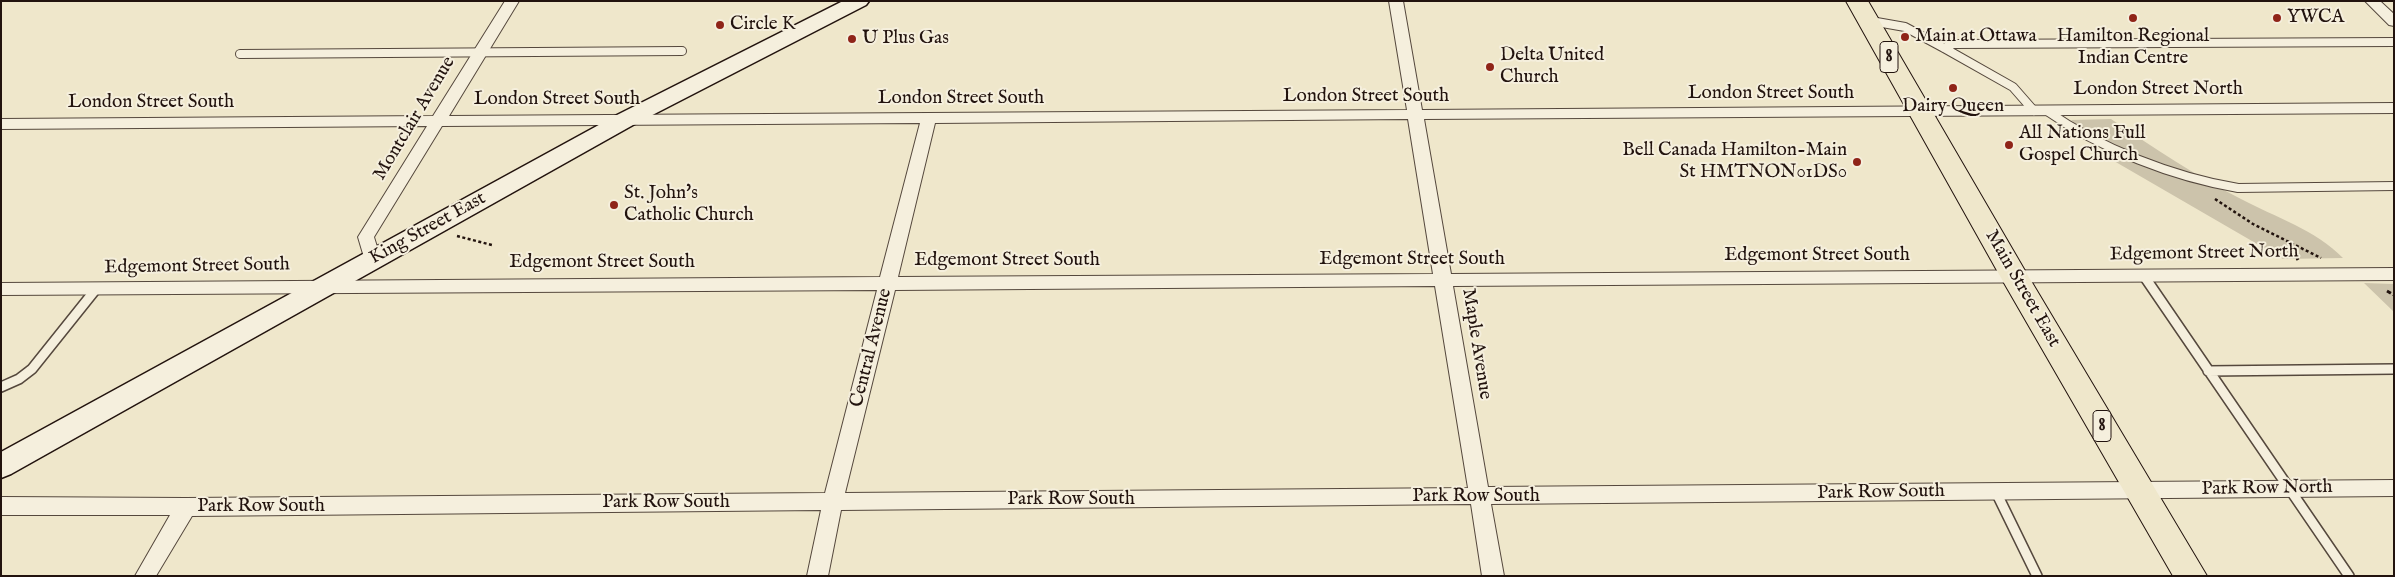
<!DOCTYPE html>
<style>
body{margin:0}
#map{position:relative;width:2395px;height:577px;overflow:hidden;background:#efe7cb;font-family:"IM FELL English",serif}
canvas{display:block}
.frame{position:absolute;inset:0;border:2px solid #22130e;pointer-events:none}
</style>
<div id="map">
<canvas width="2395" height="577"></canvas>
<div class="frame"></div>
</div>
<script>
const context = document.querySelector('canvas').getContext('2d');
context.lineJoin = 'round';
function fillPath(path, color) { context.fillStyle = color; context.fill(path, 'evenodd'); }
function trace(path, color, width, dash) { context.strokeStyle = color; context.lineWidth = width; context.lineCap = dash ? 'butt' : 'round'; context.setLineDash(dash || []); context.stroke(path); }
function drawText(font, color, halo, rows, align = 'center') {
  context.font = font + ' "IM FELL English",serif'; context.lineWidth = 4; context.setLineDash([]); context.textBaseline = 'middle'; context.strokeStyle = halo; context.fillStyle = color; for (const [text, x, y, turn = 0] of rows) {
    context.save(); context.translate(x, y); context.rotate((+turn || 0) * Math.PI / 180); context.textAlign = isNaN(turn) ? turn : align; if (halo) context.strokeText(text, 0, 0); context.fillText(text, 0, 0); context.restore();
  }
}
fillPath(new Path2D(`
 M 2111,119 C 2154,148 2196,176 2241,199 C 2275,217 2316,230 2343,258 L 2283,259 L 2114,161 L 2071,120 Z
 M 2364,283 L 2394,284 L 2394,312 Z`), '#ccc3ab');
const serviceFar1 = new Path2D(`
 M 1871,21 L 1905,27 L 1944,48 L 2013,87 L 2034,111
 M 1944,48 L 1953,44 L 2394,42
 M 240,54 L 682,51
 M 2047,111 C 2101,149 2173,177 2238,188 L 2394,186`);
const service = new Path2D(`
 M 2144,276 L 2349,576
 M 2208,371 L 2394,369
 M 1,387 L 19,379 L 32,369 L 96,289
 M 1996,492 L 2037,576`);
const minor = new Path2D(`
 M 505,1 L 519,1 L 449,116 L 1407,110 L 1389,1 L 1403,1 L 1422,110 L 2394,103 L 2394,113 L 1424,119 L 1451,274 L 2394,268 L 2394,280 L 1453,286 L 1488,487 L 2394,480 L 2394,496 L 1491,504 L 1504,576 L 1482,576 L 1471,504 L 841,510 L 828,576 L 807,576 L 821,510 L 192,516 L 156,576 L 135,576 L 170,515 L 1,515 L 1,497 L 186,498 L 825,493 L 877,290 L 1,295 L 1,283 L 880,277 L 920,123 L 442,126 L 374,237 L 381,260 L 378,264 L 372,266 L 366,264 L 358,237 L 427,126 L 1,129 L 1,119 L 433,116 ZM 1408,119 L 1433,274 L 898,277 L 935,123 ZM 1435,286 L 1468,488 L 845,493 L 895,290 Z
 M 2365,1 L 2380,1 L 2394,14 L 2394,26 L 2389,25 Z`);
const secondary = new Path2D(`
 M 843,1 L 869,1 L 866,5 L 633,125 L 11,474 L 1,478 L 1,452 L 617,115 Z`);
const primary = new Path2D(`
 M 1846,1 L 1868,1 L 2024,269 L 2207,576 L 2173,576 L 2000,276 Z`);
trace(serviceFar1, '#55483d', 10);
trace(service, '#55483d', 12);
trace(minor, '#55483d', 2);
trace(secondary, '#22130e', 3);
trace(primary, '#22130e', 2);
trace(new Path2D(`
 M 2215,199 L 2253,224 L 2321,258
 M 457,236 L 492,245
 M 2291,245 L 2298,259`), '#22130e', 2.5, [3, 2.5]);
trace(new Path2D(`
 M 2297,258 L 2298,260
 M 2387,291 L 2394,295`), '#22130e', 3, [4.5, 2.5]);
trace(serviceFar1, '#f5efdd', 8);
trace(service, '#f5efdd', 9);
fillPath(minor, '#f5efdd');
fillPath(secondary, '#f5efdd');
fillPath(primary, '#efe7cb');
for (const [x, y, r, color] of [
 [2133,18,5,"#8f2418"],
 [2277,18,5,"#8f2418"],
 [720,25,5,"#8f2418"],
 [1905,37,5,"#8f2418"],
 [852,39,5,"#8f2418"],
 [1490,67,5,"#8f2418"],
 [1953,88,5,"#8f2418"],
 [2009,145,5,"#8f2418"],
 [1857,162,5,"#8f2418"],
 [614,205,5,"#8f2418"]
]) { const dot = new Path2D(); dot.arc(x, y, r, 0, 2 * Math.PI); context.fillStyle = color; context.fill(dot); trace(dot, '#f5efdd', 2); }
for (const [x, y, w] of [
 [1889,57,18],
 [2102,426,18]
]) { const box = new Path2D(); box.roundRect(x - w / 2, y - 15.5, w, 31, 4); context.fillStyle = '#f5efdd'; context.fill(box); trace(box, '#22130e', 1); }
drawText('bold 18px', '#22130e', null, [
 ["8",1889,57],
 ["8",2102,426]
]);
drawText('19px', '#22130e', '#f5efdd', [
 ["YWCA",2287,18],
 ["Circle K",730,25],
 ["Main at Ottawa",1915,37],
 ["Hamilton Regional",2133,37,"center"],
 ["Indian Centre",2133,59,"center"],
 ["U Plus Gas",862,39],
 ["Delta United",1500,56],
 ["Church",1500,78],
 ["Dairy Queen",1953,107,"center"],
 ["All Nations Full",2019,134],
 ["Gospel Church",2019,156],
 ["Bell Canada Hamilton-Main",1847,151,"right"],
 ["St HMTNON01DS0",1847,173,"right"],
 ["St. John's",624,194],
 ["Catholic Church",624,216]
], 'left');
drawText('19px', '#22130e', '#f5efdd', [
 ["London Street North",2158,90],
 ["London Street South",1771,94],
 ["London Street South",1366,97],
 ["London Street South",961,99],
 ["London Street South",557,100],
 ["London Street South",151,103],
 ["Montclair Avenue",415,119,-59],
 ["King Street East",428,229,-29],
 ["Edgemont Street North",2204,254,-1],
 ["Edgemont Street South",1817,256],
 ["Edgemont Street South",1412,260],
 ["Edgemont Street South",1007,261],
 ["Edgemont Street South",602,263],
 ["Edgemont Street South",197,267,-1],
 ["Main Street East",2022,289,60],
 ["Maple Avenue",1476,344,81],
 ["Central Avenue",872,348,-76],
 ["Park Row North",2267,489,-1],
 ["Park Row South",1881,493,-1],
 ["Park Row South",1476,497],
 ["Park Row South",1071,500],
 ["Park Row South",666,503],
 ["Park Row South",261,507]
]);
</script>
